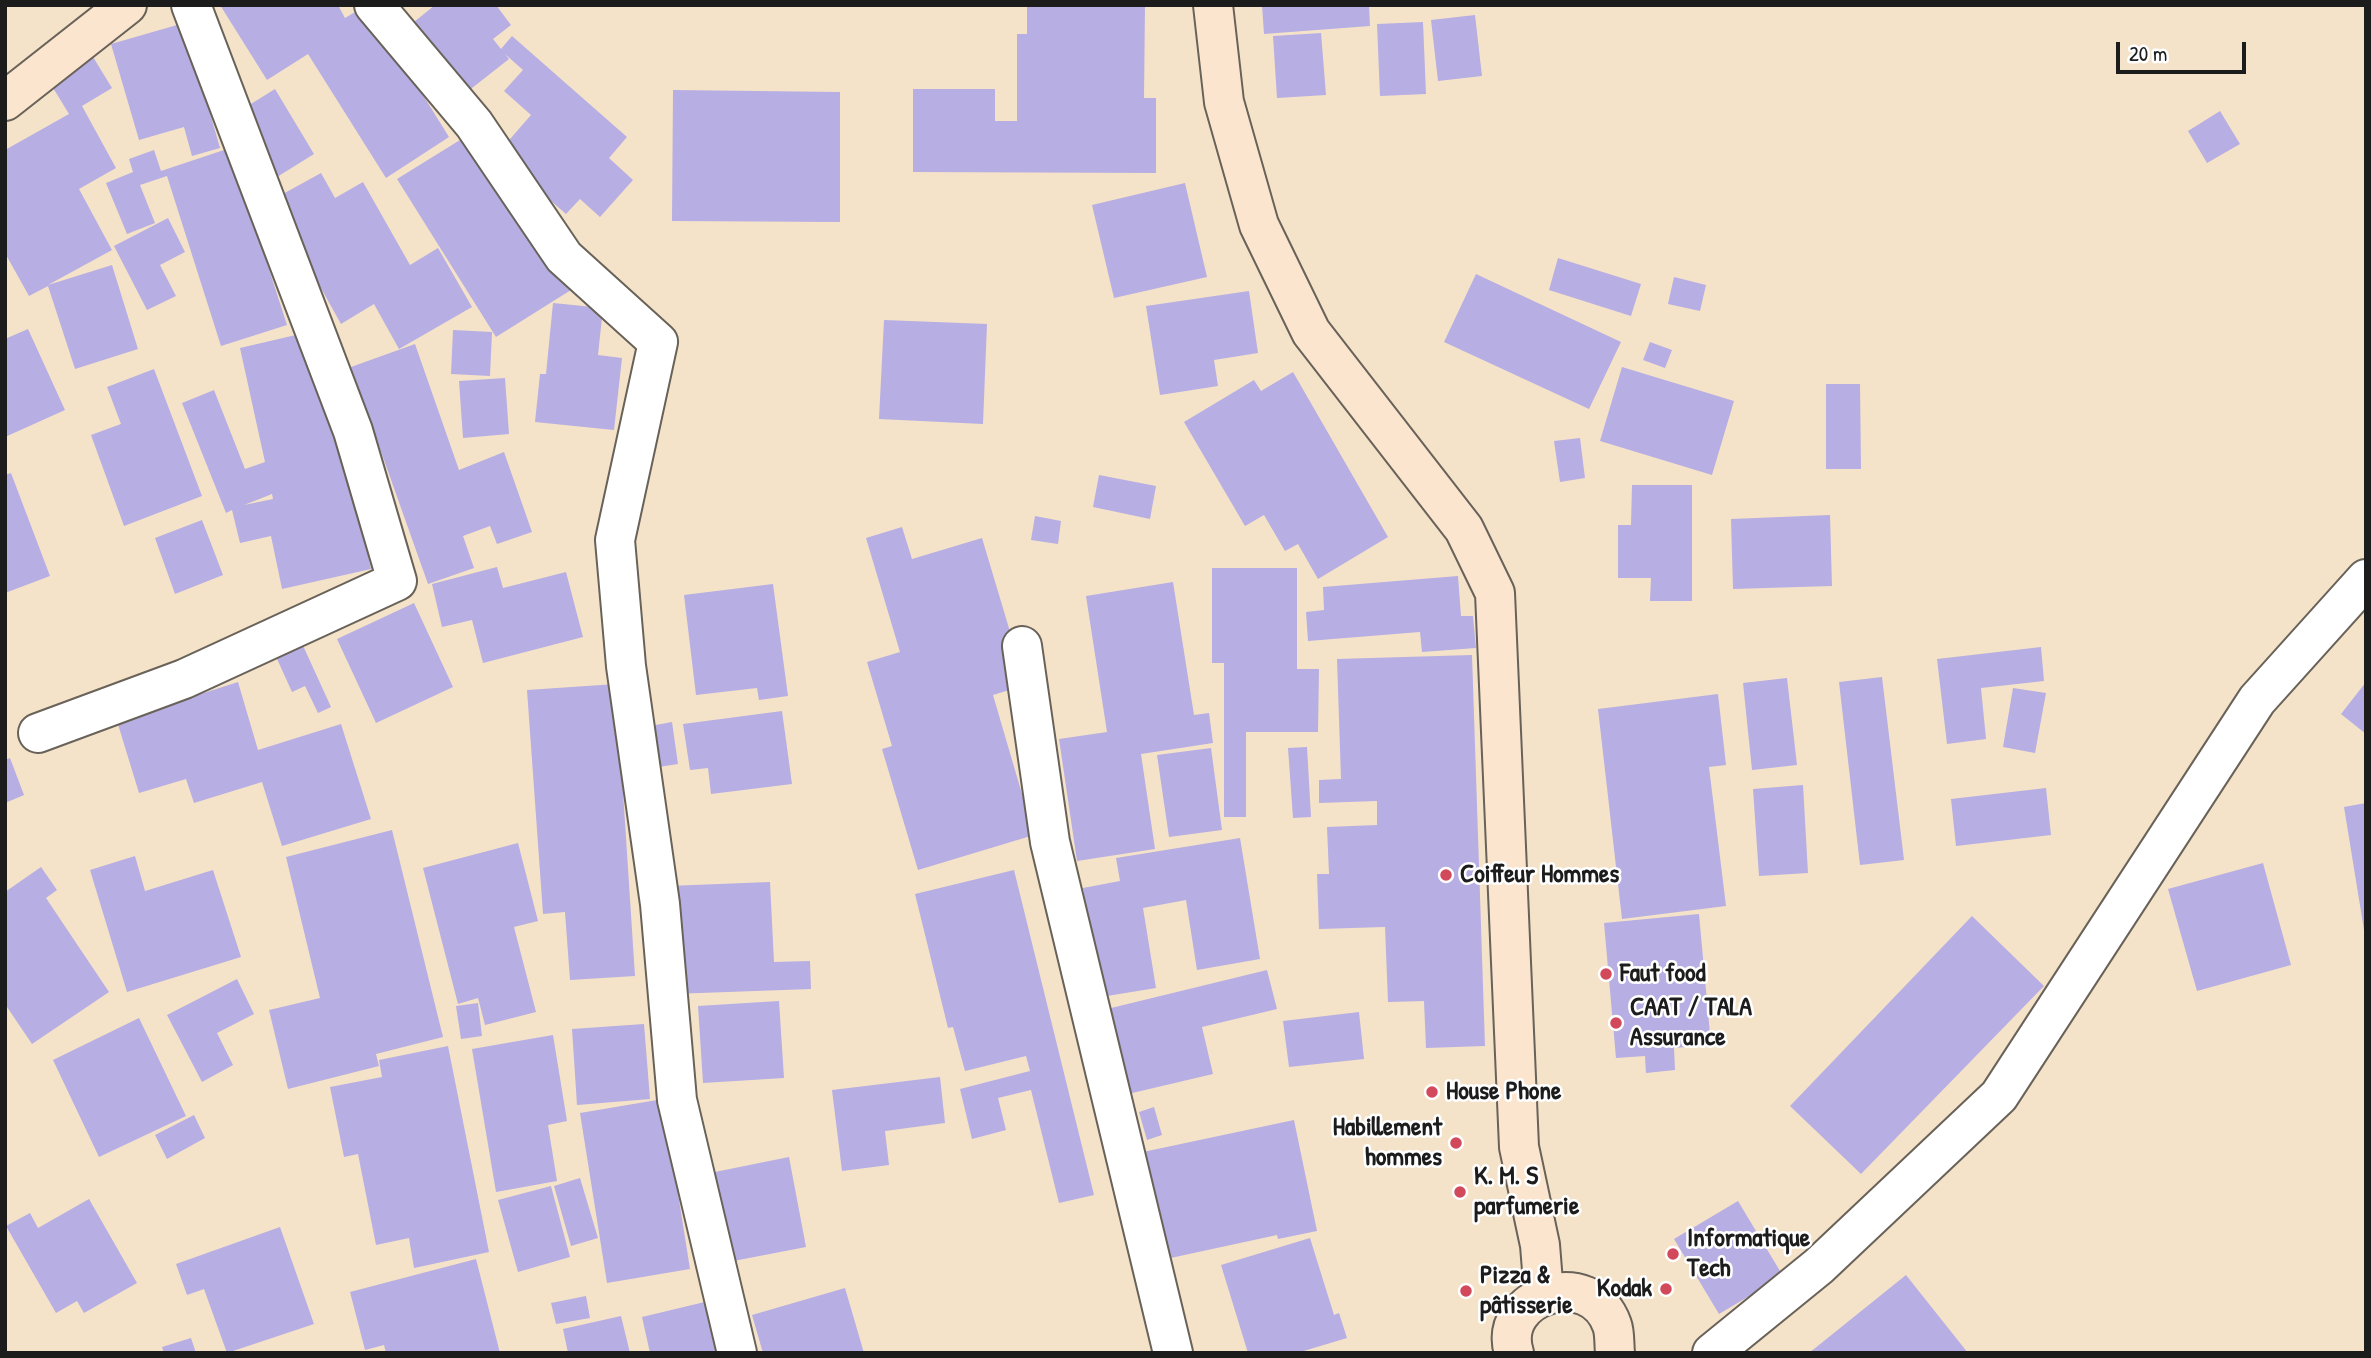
<!DOCTYPE html>
<meta charset="utf-8">
<style>
body{margin:0}
#map{position:relative;width:2371px;height:1358px;overflow:hidden;background:#f4e3c9;font-family:"Patrick Hand",sans-serif}
canvas{display:block}
.frame{position:absolute;inset:0;border:7px solid #1c1c1c;pointer-events:none}
.scale{position:absolute;left:2116px;top:42px;width:130px;height:32px;box-sizing:border-box;border:4px solid #1c1c1c;border-top:0;padding-left:9px;font-size:21px;line-height:24px;white-space:nowrap;color:#1c1c1c;-webkit-text-stroke:5px #fff;paint-order:stroke}
</style>
<div id="map">
<canvas width="2371" height="1358"></canvas>
<div class="frame"></div>
<div class="scale">20 m</div>
</div>
<script>
const context = document.querySelector('canvas').getContext('2d');
context.lineJoin = 'round';
function fillPath(path, color) { context.fillStyle = color; context.fill(path, 'evenodd'); }
function trace(path, color, width, dash) { context.strokeStyle = color; context.lineWidth = width; context.lineCap = dash ? 'butt' : 'round'; context.setLineDash(dash || []); context.stroke(path); }
function drawText(font, color, halo, rows, align = 'center') {
  context.font = font + ' "Patrick Hand",sans-serif'; context.lineWidth = 5; context.setLineDash([]); context.textBaseline = 'middle'; context.strokeStyle = halo; context.fillStyle = color; for (const [text, x, y, turn = 0] of rows) {
    context.save(); context.translate(x, y); context.rotate((+turn || 0) * Math.PI / 180); context.textAlign = isNaN(turn) ? turn : align; if (halo) context.strokeText(text, 0, 0); context.fillText(text, 0, 0); context.restore();
  }
}
fillPath(new Path2D(`
 M 220,5 L 338,5 L 345,18 L 367,5 L 449,137 L 386,178 L 308,54 L 267,80 Z
 M 435,5 L 496,5 L 511,25 L 493,39 L 501,49 L 512,36 L 627,137 L 609,158 L 633,180 L 600,217 L 580,199 L 566,214 L 497,154 L 531,115 L 504,91 L 523,70 L 505,54 L 509,59 L 458,99 L 403,31 Z
 M 1027,5 L 1145,5 L 1144,98 L 1156,98 L 1156,173 L 913,172 L 913,89 L 995,89 L 995,121 L 1017,121 L 1017,34 L 1027,34 Z
 M 1262,5 L 1369,5 L 1370,26 L 1264,34 Z
 M 1475,15 L 1482,76 L 1438,81 L 1431,20 Z
 M 1423,22 L 1426,94 L 1380,96 L 1377,24 Z
 M 184,23 L 220,148 L 192,156 L 184,127 L 139,140 L 111,44 Z
 M 1321,33 L 1326,95 L 1277,98 L 1273,36 Z
 M 90,52 L 112,88 L 82,106 L 116,168 L 79,189 L 112,250 L 48,285 L 112,265 L 138,349 L 75,369 L 48,286 L 29,296 L 5,253 L 5,150 L 69,114 L 47,78 Z
 M 275,89 L 314,154 L 277,177 L 238,112 Z
 M 673,90 L 840,92 L 840,222 L 672,221 Z
 M 2220,111 L 2240,144 L 2207,163 L 2188,131 Z
 M 473,132 L 571,290 L 496,337 L 397,179 Z
 M 230,148 L 287,325 L 221,346 L 167,176 L 140,185 L 155,223 L 127,234 L 106,183 L 133,172 L 129,159 L 154,150 L 161,171 Z
 M 321,173 L 335,198 L 363,182 L 410,265 L 438,248 L 472,307 L 399,349 L 374,304 L 341,324 L 272,200 Z
 M 1185,183 L 1207,277 L 1114,298 L 1092,205 Z
 M 168,218 L 185,252 L 160,265 L 176,296 L 147,310 L 114,246 Z
 M 1558,258 L 1641,284 L 1631,316 L 1549,290 Z
 M 1476,274 L 1621,342 L 1589,409 L 1444,342 Z
 M 1674,277 L 1706,285 L 1700,311 L 1668,304 Z
 M 1249,291 L 1258,353 L 1214,360 L 1218,386 L 1160,395 L 1146,306 Z
 M 553,303 L 603,308 L 598,355 L 622,358 L 614,430 L 535,422 L 540,374 L 546,374 Z
 M 884,320 L 987,324 L 983,424 L 879,419 Z
 M 28,329 L 65,410 L 5,437 L 5,339 Z
 M 453,330 L 492,332 L 490,376 L 451,374 Z
 M 313,331 L 328,379 L 371,569 L 282,589 L 271,536 L 240,543 L 232,510 L 226,513 L 182,403 L 214,390 L 245,469 L 265,462 L 240,348 ZM 272,494 L 273,499 L 244,505 Z
 M 1650,342 L 1672,350 L 1665,368 L 1643,360 Z
 M 415,344 L 459,470 L 504,452 L 532,532 L 497,544 L 490,526 L 463,536 L 474,568 L 428,584 L 351,367 Z
 M 1622,367 L 1734,401 L 1712,475 L 1600,441 Z
 M 154,369 L 202,496 L 124,526 L 91,435 L 121,424 L 107,387 Z
 M 1293,372 L 1388,537 L 1318,579 L 1298,544 L 1285,551 L 1264,515 L 1245,526 L 1184,422 L 1254,380 L 1261,391 Z
 M 505,378 L 509,434 L 463,438 L 459,381 Z
 M 1826,384 L 1860,384 L 1861,469 L 1826,469 Z
 M 1580,438 L 1585,478 L 1560,482 L 1554,441 Z
 M 11,473 L 50,576 L 5,593 L 5,475 Z
 M 1099,475 L 1156,486 L 1150,519 L 1093,507 Z
 M 1632,485 L 1692,485 L 1692,601 L 1650,601 L 1651,578 L 1618,578 L 1618,525 L 1631,525 Z
 M 1830,515 L 1832,586 L 1733,589 L 1731,519 Z
 M 1035,516 L 1061,521 L 1058,544 L 1031,540 Z
 M 202,520 L 223,575 L 175,594 L 155,538 Z
 M 902,527 L 912,559 L 982,538 L 1026,685 L 993,695 L 1034,835 L 918,870 L 882,749 L 892,746 L 867,662 L 900,652 L 866,538 Z
 M 497,567 L 503,588 L 566,572 L 583,637 L 483,663 L 472,620 L 442,627 L 432,584 Z
 M 1212,568 L 1297,568 L 1297,669 L 1319,669 L 1318,732 L 1246,732 L 1246,817 L 1224,817 L 1224,663 L 1212,663 Z
 M 1458,576 L 1461,616 L 1473,616 L 1476,648 L 1422,652 L 1420,632 L 1308,641 L 1306,612 L 1324,610 L 1323,587 Z
 M 1173,582 L 1194,715 L 1209,713 L 1213,743 L 1141,754 L 1155,849 L 1077,861 L 1059,739 L 1107,732 L 1086,596 Z
 M 773,584 L 788,696 L 759,700 L 757,688 L 696,695 L 684,595 Z
 M 414,603 L 453,687 L 376,723 L 337,639 Z
 M 300,639 L 331,707 L 318,713 L 305,686 L 292,692 L 273,650 Z
 M 2041,647 L 2044,681 L 1981,688 L 1986,739 L 1947,744 L 1937,659 Z
 M 1472,655 L 1485,1046 L 1426,1048 L 1424,1001 L 1388,1002 L 1385,927 L 1319,929 L 1317,874 L 1329,874 L 1327,827 L 1377,825 L 1377,801 L 1319,803 L 1319,780 L 1341,779 L 1337,659 Z
 M 1882,677 L 1904,860 L 1860,865 L 1839,682 Z
 M 1787,678 L 1797,765 L 1752,770 L 1743,683 Z
 M 238,682 L 258,750 L 341,724 L 371,819 L 282,846 L 262,782 L 194,803 L 186,779 L 139,793 L 117,721 Z
 M 2366,682 L 2366,734 L 2341,714 Z
 M 616,684 L 635,976 L 570,980 L 565,912 L 543,914 L 527,690 Z
 M 2013,688 L 2046,693 L 2035,753 L 2003,747 Z
 M 1718,694 L 1726,765 L 1709,767 L 1726,906 L 1622,919 L 1598,709 Z
 M 782,711 L 792,784 L 711,794 L 708,768 L 690,770 L 683,724 Z
 M 672,722 L 678,764 L 652,768 L 645,727 Z
 M 1307,747 L 1311,817 L 1293,818 L 1288,748 Z
 M 1211,748 L 1222,830 L 1169,837 L 1157,755 Z
 M 10,758 L 24,795 L 5,803 L 5,760 Z
 M 1803,785 L 1808,873 L 1759,876 L 1753,789 Z
 M 2046,788 L 2051,835 L 1956,846 L 1951,799 Z
 M 2366,803 L 2366,930 L 2364,930 L 2344,807 Z
 M 392,830 L 443,1037 L 376,1054 L 379,1066 L 288,1089 L 269,1010 L 320,998 L 286,857 Z
 M 1240,838 L 1260,959 L 1197,970 L 1186,900 L 1143,908 L 1156,988 L 1101,997 L 1083,888 L 1120,881 L 1116,858 Z
 M 518,843 L 538,921 L 514,927 L 536,1012 L 485,1025 L 478,998 L 458,1004 L 423,868 Z
 M 135,856 L 145,891 L 213,870 L 241,957 L 127,992 L 90,870 Z
 M 2263,863 L 2291,965 L 2197,991 L 2168,889 Z
 M 41,867 L 57,890 L 46,898 L 109,992 L 32,1044 L 5,1004 L 5,892 Z
 M 1014,870 L 1094,1195 L 1059,1203 L 1031,1090 L 998,1098 L 1006,1130 L 972,1139 L 960,1089 L 1030,1071 L 1026,1056 L 965,1071 L 953,1027 L 948,1028 L 915,894 Z
 M 770,882 L 774,962 L 810,961 L 811,989 L 672,994 L 668,886 Z
 M 1699,914 L 1711,1045 L 1674,1048 L 1675,1070 L 1646,1073 L 1645,1056 L 1616,1058 L 1604,923 Z
 M 1972,916 L 2044,986 L 1861,1174 L 1790,1106 Z
 M 1267,970 L 1277,1009 L 1202,1027 L 1213,1074 L 1128,1094 L 1107,1009 Z
 M 237,979 L 254,1014 L 217,1033 L 233,1065 L 202,1082 L 167,1015 Z
 M 779,1001 L 784,1078 L 703,1083 L 698,1006 Z
 M 478,1003 L 482,1036 L 461,1039 L 456,1006 Z
 M 1359,1012 L 1364,1059 L 1289,1067 L 1283,1021 Z
 M 139,1018 L 186,1116 L 99,1157 L 53,1060 Z
 M 644,1024 L 650,1099 L 577,1105 L 572,1029 Z
 M 553,1035 L 567,1121 L 548,1125 L 557,1181 L 496,1192 L 472,1049 Z
 M 448,1046 L 489,1252 L 414,1268 L 409,1238 L 376,1245 L 358,1154 L 344,1157 L 330,1087 L 382,1077 L 379,1060 Z
 M 940,1077 L 945,1123 L 885,1131 L 889,1165 L 842,1171 L 832,1090 Z
 M 663,1099 L 690,1269 L 607,1283 L 580,1113 Z
 M 1154,1107 L 1162,1135 L 1147,1140 L 1139,1112 Z
 M 194,1115 L 205,1138 L 167,1159 L 155,1135 Z
 M 1294,1120 L 1317,1231 L 1278,1239 L 1277,1235 L 1166,1259 L 1143,1152 Z
 M 789,1157 L 806,1247 L 718,1264 L 700,1175 Z
 M 580,1178 L 598,1238 L 571,1246 L 554,1186 Z
 M 551,1186 L 570,1257 L 518,1272 L 498,1200 Z
 M 89,1199 L 137,1283 L 84,1313 L 77,1301 L 56,1313 L 6,1226 L 30,1213 L 38,1228 Z
 M 1738,1201 L 1783,1276 L 1719,1314 L 1674,1239 Z
 M 280,1227 L 314,1324 L 227,1353 L 204,1289 L 187,1295 L 176,1264 Z
 M 1310,1238 L 1334,1315 L 1339,1313 L 1347,1338 L 1297,1353 L 1248,1353 L 1221,1265 Z
 M 476,1259 L 500,1353 L 386,1353 L 384,1345 L 365,1350 L 350,1292 Z
 M 1906,1275 L 1968,1353 L 1809,1353 Z
 M 845,1288 L 864,1353 L 763,1353 L 752,1315 Z
 M 586,1296 L 590,1318 L 556,1324 L 551,1303 Z
 M 713,1300 L 725,1353 L 650,1353 L 642,1317 Z
 M 621,1316 L 630,1353 L 568,1353 L 563,1329 Z
 M 191,1338 L 196,1353 L 164,1353 L 162,1347 Z`), '#b7aee3');
const street = new Path2D(`
 M 374,5 L 474,124 L 564,257 L 658,342 L 615,540 L 626,666 L 660,904 L 677,1100 L 737,1353
 M 1022,646 L 1050,842 L 1173,1353
 M 38,733 L 184,679 L 397,581 L 353,431 L 191,5
 M 1712,1353 L 1819,1266 L 1999,1096 L 2257,700 L 2366,579`);
const secondary = new Path2D(`
 M 1213,5 L 1224,102 L 1259,225 L 1311,332 L 1464,529 L 1495,593 L 1519,1147 L 1540,1245 L 1544,1295
 M 5,101 L 127,5
 M 1514,1353 C 1496,1295 1591,1265 1612,1325 C 1615,1333 1614,1344 1615,1353`);
trace(street, '#686259', 42);
trace(secondary, '#686259', 42);
trace(street, '#fff', 38);
trace(secondary, '#fce5cf', 38);
for (const [x, y, r, color] of [
 [1446,875,7,"#d1495b"],
 [1606,974,7,"#d1495b"],
 [1616,1023,7,"#d1495b"],
 [1432,1092,7,"#d1495b"],
 [1456,1143,7,"#d1495b"],
 [1460,1192,7,"#d1495b"],
 [1673,1254,7,"#d1495b"],
 [1666,1289,7,"#d1495b"],
 [1466,1291,7,"#d1495b"]
]) { const dot = new Path2D(); dot.arc(x, y, r, 0, 2 * Math.PI); context.fillStyle = color; context.fill(dot); trace(dot, '#fff', 2.5); }
drawText('bold 26px', '#1c1c1c', '#fff', [
 ["Coiffeur Hommes",1460,875],
 ["Faut food",1620,974],
 ["CAAT / TALA",1630,1008],
 ["Assurance",1630,1038],
 ["House Phone",1446,1092],
 ["Habillement",1442,1128,"right"],
 ["hommes",1442,1158,"right"],
 ["K. M. S",1474,1177],
 ["parfumerie",1474,1207],
 ["Informatique",1687,1239],
 ["Tech",1687,1269],
 ["Pizza &",1480,1276],
 ["pâtisserie",1480,1306],
 ["Kodak",1652,1289,"right"]
], 'left');
</script>
